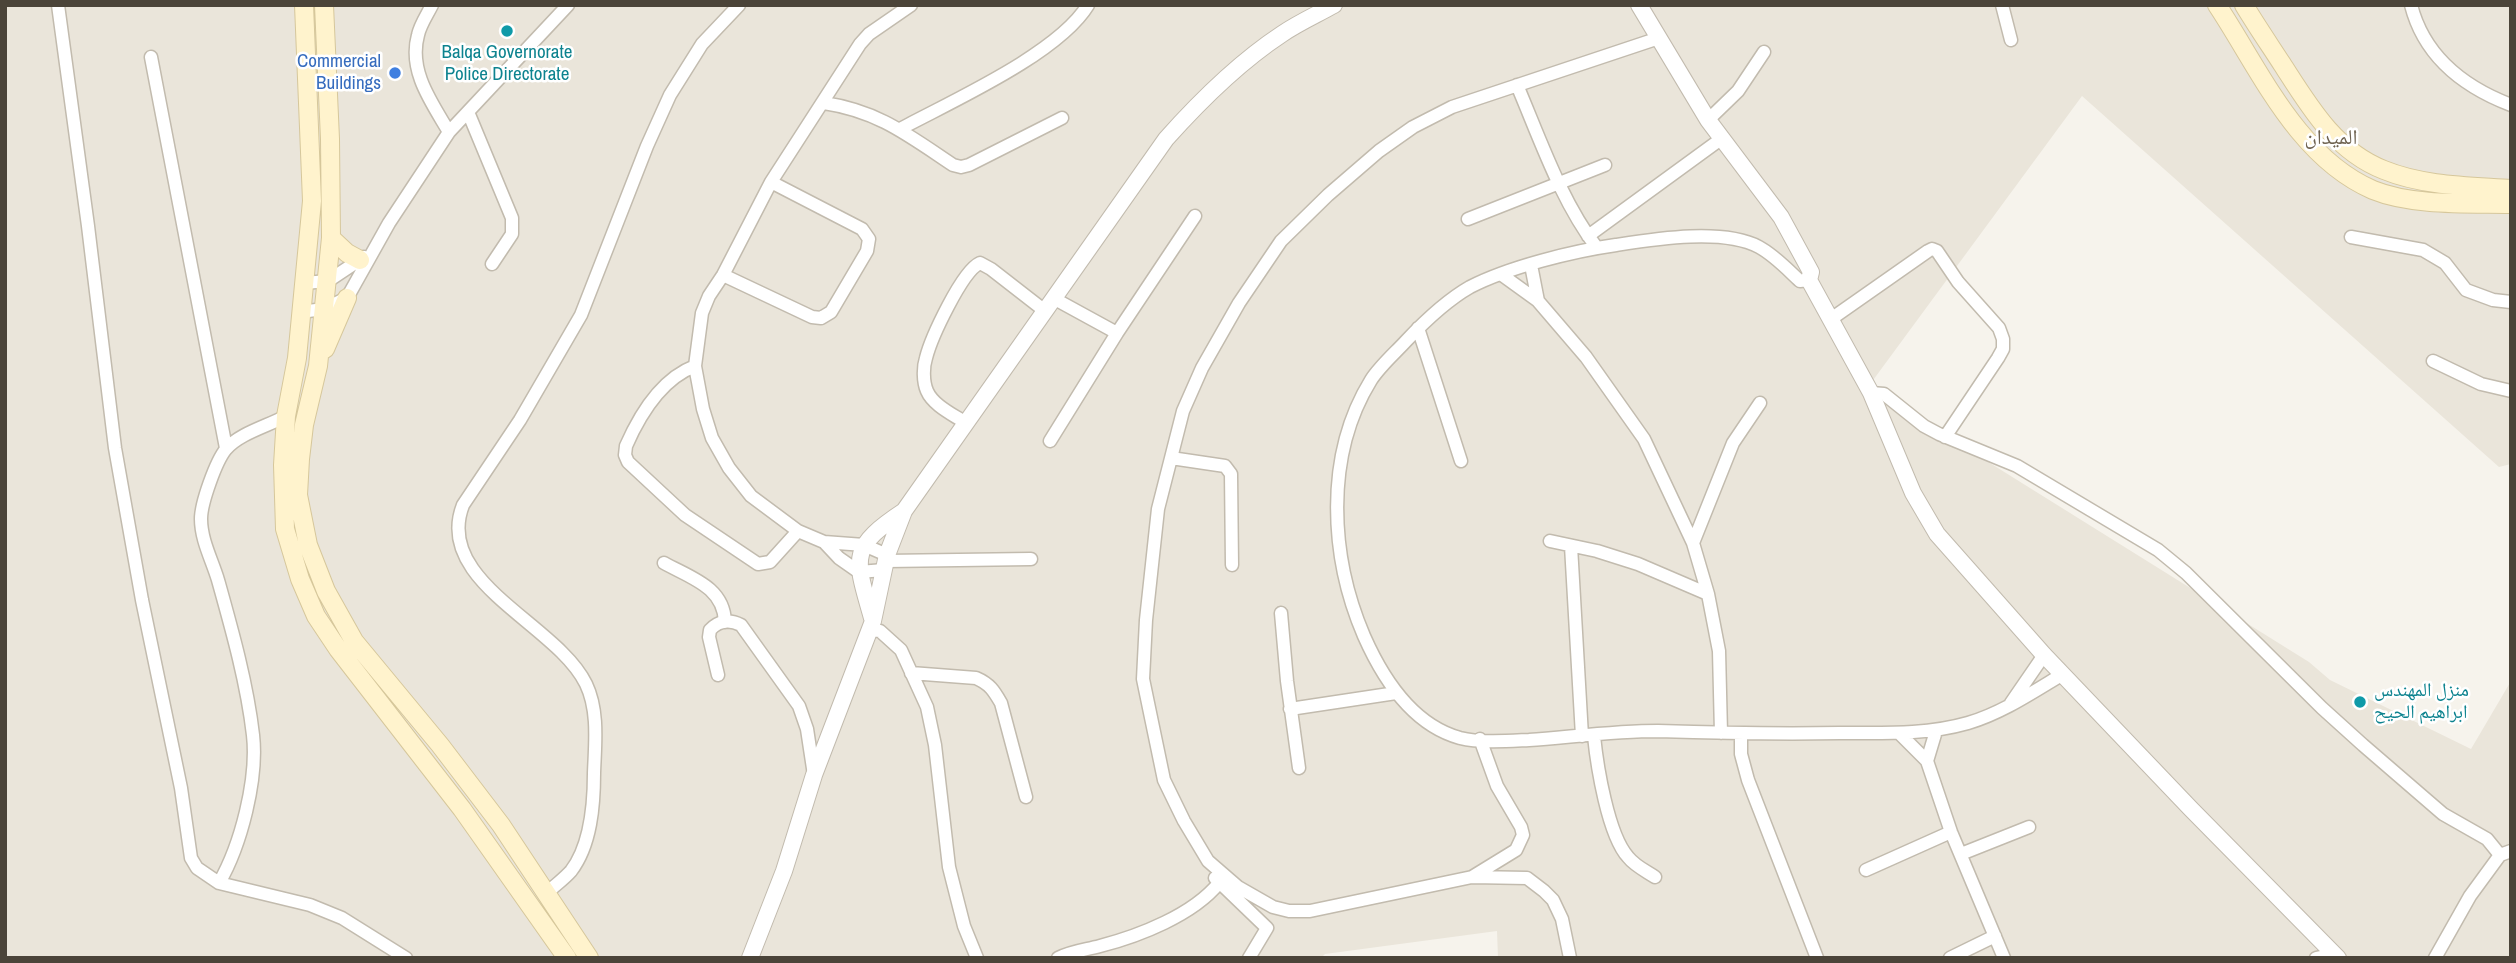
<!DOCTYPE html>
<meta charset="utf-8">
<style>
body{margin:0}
#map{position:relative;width:2516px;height:963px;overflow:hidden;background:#f6f3ec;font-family:"Archivo Narrow",sans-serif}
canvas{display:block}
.frame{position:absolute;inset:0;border:7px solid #4b4439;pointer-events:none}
</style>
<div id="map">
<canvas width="2516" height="963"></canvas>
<div class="frame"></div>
</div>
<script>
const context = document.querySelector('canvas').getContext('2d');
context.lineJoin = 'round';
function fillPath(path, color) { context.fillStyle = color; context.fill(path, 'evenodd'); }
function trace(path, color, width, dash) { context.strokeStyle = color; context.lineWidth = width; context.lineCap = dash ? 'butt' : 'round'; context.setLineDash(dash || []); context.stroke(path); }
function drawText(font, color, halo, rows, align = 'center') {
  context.font = font + ' "Archivo Narrow","Noto Naskh Arabic",sans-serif'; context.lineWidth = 5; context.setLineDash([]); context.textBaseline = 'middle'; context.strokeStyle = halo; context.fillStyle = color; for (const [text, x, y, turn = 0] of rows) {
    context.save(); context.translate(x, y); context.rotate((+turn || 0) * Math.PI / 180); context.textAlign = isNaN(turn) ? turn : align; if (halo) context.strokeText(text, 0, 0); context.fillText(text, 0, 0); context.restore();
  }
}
fillPath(new Path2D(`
 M 5,5 L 2511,5 L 2511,464 L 2499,467 L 2082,96 L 1868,387 L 2309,662 L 2330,680 L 2471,749 L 2511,681 L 2511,958 L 1498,958 L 1497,931 L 1325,954 L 1321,958 L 5,958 Z`), '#eae5da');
const minor = new Path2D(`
 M 58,5 L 88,226 L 115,448 L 142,600 L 181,788 L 191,858 L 197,868 L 219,883 L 310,905 L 342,918 L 406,958
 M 432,5 C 427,15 420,25 418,35 C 408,71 432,103 449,132
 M 2002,5 L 2011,40
 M 2411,5 C 2424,56 2464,87 2511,105
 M 151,57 L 226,448
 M 1517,85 C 1540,139 1561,201 1597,248
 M 824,103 C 878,111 908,135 953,165 L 961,167 L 969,165 L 1062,118
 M 468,112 L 512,218 L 512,234 L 492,264
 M 1708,120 L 1738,91 L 1764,52
 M 900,129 C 952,101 1058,54 1088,5
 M 1468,219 L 1605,165
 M 1588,236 L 1721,139
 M 2351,237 L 2423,250 L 2445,263 L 2466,290 L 2493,300 L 2511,302
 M 1531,265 L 1538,301
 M 723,275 L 812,317 L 821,318 L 831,312 L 867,251 L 869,239 L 862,229 L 771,182
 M 1502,275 L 1538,301 L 1586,357 L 1644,439 L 1693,543 L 1708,594 L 1719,651 L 1721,733
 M 1809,280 L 1800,281 C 1787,269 1774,255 1759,247 C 1723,228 1655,239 1616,245 C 1573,251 1509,267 1470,287 C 1449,299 1423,323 1406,341 C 1395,353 1380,366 1371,380 C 1324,456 1330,557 1364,636 C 1383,679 1413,725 1460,738 C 1481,743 1507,741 1529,740 C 1571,737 1615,731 1658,731 C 1719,733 1779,734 1840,733 C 1884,733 1926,735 1968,723 C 2002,713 2033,692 2063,674
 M 304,283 L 328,281 L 364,257
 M 1053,298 L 1117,333
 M 300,312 L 324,309 L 347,298 L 389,223 L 449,132 L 568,5
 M 1831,319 L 1928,251 L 1932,249 L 1937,251 L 1958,282 L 1999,328 L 2003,339 L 2003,349 L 1998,358 L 1945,437
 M 1418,328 L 1461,461
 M 2433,361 L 2481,384 L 2511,391
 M 695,366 C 661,379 640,414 626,446 L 625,455 L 628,462 L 685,515 L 758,564 L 770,562 L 798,531
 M 1871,393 L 1884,394 L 1924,426 L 1939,434 L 2017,466 L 2158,550 L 2186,573 L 2322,708 L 2363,745 L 2443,814 L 2487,839 L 2500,855 L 2511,851
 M 964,422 C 952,414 933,405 927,391 C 923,382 923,367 926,358 C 931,338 962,271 980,263 L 991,269 L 1045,311
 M 1050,441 L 1117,333 L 1195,216
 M 1171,458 L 1225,466 L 1231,474 L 1232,565
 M 1550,541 L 1597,551 L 1638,564 L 1708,594
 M 824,542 L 839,558 L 859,572 L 884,570
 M 1693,543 L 1733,443 L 1760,403
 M 1571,546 L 1582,736
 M 887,555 L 864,545 L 824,542 L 798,531 L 751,496 L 729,468 L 712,438 L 703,409 L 695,366 L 702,313 L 709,296 L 723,275 L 771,182 L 860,44 L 869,34 L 911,5
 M 886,561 L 1031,559
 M 664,563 C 691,578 724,587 725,622
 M 1281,613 L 1287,681 L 1299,768
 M 869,630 L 880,631 L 901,650 L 927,707 L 935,745 L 949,867 L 964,926 L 977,958
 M 911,673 L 976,678 C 990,684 994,691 1001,703 L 1026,797
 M 718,675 L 709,637 L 710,630 C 718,621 729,619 741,625 L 799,706 L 807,729 L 814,775
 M 2011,703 L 2044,655
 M 1290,709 L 1396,693
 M 1899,733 L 1927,761 L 1951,832 L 2004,958
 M 1741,734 L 1741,754 L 1748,780 L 1817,958
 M 1594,736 C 1597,766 1608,835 1628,857 C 1635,866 1646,871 1655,877
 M 1480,739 L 1497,786 L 1521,827 L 1523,835 L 1516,850 L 1472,877 L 1310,911 L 1289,911 L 1273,907 L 1238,887 L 1208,861 L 1184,821 L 1164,780 L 1143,679 L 1146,620 L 1158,509 L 1183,411 L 1202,368 L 1239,303 L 1281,241 L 1328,195 L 1379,151 L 1413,127 L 1452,107 L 1659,38
 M 1927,761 L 1936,731
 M 1961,854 L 2029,827
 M 1866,870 L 1951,832
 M 1472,877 L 1527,878 L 1544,891 L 1553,900 L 1562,919 L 1570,958
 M 1215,878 L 1267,928 L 1249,958
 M 219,883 C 241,845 258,779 253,735 C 247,683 232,630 218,580 C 212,560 201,540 201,519 C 201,503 216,461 226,449 C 240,433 268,426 286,416
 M 547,893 C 554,886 564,879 571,871 C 591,845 594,805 594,773 C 595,744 599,711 586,684 C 557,624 433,582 463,505 L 520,420 L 581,315 L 647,146 L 670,95 L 702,44 L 739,5
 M 1058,958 C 1072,951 1085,950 1100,946 C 1139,936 1193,915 1219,883
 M 1950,958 L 1995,936
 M 2316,958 L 2334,954
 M 2435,958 L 2470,896 L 2500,855`);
const tertiary = new Path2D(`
 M 1639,5 L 1708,120 L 1781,217 L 1811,272 L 1809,280 L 1871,393 L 1913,493 L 1937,534 L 2044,655 L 2191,809 L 2338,958
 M 872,618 C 855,558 848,548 904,511
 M 750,958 L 784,871 L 814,775 L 873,621 L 887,555 L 904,511 L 1166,139 C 1199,102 1241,61 1282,34 C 1298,23 1316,15 1334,5`);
const secondary = new Path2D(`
 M 304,5 L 312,201 L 297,358 L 286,416 L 283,465 L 285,529 L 300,579 L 316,616 L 338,649 L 462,809 L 567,958
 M 324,5 L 330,139 L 331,238 L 318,366 L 304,425 L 300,459 L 298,495 L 308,545 L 326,591 L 354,641 L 440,745 L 501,825 L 589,958
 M 2217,5 C 2260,70 2297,157 2373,190 C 2412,206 2469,203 2511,204
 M 2244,5 C 2256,25 2269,44 2282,64 C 2309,106 2335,151 2384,170 C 2423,186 2469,186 2511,189
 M 331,238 L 347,253 L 360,260
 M 325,349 L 347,298`);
trace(minor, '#c2bbae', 15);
trace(tertiary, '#c2bbae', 18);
trace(secondary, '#d6c79b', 20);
trace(minor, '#fff', 12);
trace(tertiary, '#fff', 16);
trace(secondary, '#fff3cd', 18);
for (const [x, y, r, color] of [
 [507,31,7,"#0f9aa8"],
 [395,73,7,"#3f7fe0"],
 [2360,702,7,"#0f9aa8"]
]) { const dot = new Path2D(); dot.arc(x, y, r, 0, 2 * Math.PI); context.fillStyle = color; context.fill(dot); trace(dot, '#fff', 2.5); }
drawText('19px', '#0d838f', '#fff', [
 ["Balqa Governorate",507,53],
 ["Police Directorate",507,75],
 ["منزل المهندس",2374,691,"left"],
 ["ابراهيم الحيح",2374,713,"left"]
]);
drawText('19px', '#366cbe', '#fff', [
 ["Commercial",381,62],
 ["Buildings",381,84]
], 'right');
drawText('21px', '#6e6250', '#fff', [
 ["الميدان",2331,138]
]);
</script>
